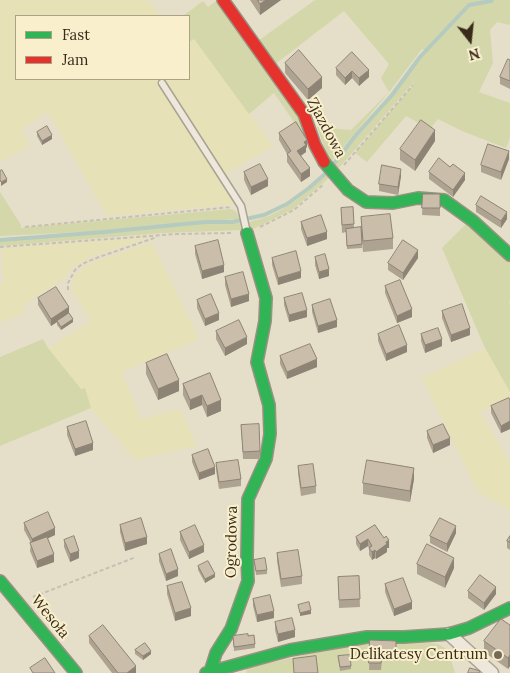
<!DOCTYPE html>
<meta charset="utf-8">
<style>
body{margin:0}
#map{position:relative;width:510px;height:673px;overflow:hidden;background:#e5dfc9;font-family:Lora,serif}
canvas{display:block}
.legend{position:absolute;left:15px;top:15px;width:175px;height:65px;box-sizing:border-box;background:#f9efcc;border:1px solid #aca185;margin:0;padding:6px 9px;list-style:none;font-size:15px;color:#392b1a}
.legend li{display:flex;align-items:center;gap:10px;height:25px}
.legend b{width:25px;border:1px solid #aca185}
.north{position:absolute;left:445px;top:15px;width:50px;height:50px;-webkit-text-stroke:4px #f9efcc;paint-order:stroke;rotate:164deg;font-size:14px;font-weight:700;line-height:20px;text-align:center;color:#392b1a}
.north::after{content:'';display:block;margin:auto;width:18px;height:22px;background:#392b1a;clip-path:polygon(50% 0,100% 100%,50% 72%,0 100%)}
</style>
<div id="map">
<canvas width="510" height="673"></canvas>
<ul class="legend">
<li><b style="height:6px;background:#30b455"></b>Fast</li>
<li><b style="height:6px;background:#e5322d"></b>Jam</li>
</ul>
<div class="north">N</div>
</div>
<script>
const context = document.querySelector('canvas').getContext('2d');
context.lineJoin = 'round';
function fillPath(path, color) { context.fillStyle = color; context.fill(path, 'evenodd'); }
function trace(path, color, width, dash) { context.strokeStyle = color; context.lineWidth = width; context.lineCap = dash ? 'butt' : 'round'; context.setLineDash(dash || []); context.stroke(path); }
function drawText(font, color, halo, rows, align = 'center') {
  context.font = font + ' Lora,serif'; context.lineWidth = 4; context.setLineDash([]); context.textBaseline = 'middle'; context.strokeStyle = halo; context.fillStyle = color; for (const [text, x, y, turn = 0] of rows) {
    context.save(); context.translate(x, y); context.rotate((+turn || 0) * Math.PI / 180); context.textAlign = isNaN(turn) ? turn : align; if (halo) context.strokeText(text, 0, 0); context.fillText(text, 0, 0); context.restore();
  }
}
fillPath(new Path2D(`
 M 0,0 L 148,0 L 160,16 L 16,16 L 16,79 L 189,79 L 189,42 L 194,39 L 273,146 L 225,174 L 241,204 L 107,216 L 48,112 L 21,129 L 30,145 L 0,162 Z
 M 149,238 L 90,257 L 72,268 L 64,279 L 22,306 L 26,313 L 0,322 L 0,284 L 4,283 L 1,248 Z
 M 152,242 L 199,339 L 122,372 L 141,419 L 180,409 L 197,446 L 135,460 L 91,408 L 85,388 L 81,389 L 48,348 L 91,321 L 71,289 L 74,276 L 81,269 L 92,262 Z
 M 485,348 L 510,392 L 510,399 L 480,412 L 510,463 L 510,510 L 478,492 L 422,378 Z`), '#e7e1b7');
fillPath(new Path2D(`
 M 217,0 L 302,116 L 305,138 L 274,93 L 249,114 L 194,39 L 189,42 L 189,16 L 183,16 L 203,1 L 208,7 Z
 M 315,0 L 510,0 L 510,25 L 497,22 L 490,30 L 493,63 L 479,92 L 510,103 L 510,137 L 506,148 L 462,131 L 438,119 L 430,129 L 406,116 L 367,162 L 355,153 L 414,84 L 413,83 L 337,170 L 333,166 L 427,51 L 422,49 L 389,92 L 330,163 L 317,127 L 351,130 L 389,92 L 381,78 L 389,64 L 344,11 L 274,65 L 258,41 Z
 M 328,173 L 331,176 L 293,209 L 253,229 L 249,226 L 249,222 C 256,220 264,218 271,215 C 293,205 311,189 328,173 Z
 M 0,192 L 21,225 L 21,228 L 231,209 C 237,211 238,214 239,219 L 205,221 L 101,231 L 0,236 Z
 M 241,222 L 243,228 L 241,230 L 162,233 L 0,246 L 0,241 L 110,233 L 204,223 Z
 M 468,222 L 510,259 L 510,301 L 509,301 L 510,305 L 510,392 L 485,348 L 442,248 Z
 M 43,339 L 48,348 L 81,389 L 85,388 L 91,408 L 0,446 L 0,357 Z
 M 431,643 L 438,644 L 448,650 L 455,673 L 246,673 L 247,668 L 348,645 Z`), '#d3d7a9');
trace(new Path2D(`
 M 332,166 L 356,135 L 392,95 L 420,57 L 469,5 L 491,1 L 492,0
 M 0,240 L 104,232 L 205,222 L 232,222 L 264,215 L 287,204 L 309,188 L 326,173`), '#b5cbbf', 4);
const lane = new Path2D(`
 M 162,83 L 241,206 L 247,233`);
const street = new Path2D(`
 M 449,634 L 492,673`);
const fast = new Path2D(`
 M 324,162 L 348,190 L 366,202 L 393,203 L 418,198 L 444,200 L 473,221 L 510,255
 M 0,581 L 76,673
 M 210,672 L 216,653 L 231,629 L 248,581 L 247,557 L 248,499 L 266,459 L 270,434 L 269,405 L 257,362 L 265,321 L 266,298 L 247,233
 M 206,673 L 290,650 L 367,637 L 404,637 L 449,634 L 469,628 L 510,608`);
const jam = new Path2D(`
 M 223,0 L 304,114 L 315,145 L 324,162`);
trace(lane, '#aaa393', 9);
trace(street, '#aaa393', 15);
trace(fast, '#999283', 14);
trace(jam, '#999283', 14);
trace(new Path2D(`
 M 344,165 L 413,85
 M 25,227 L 232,207
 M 260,227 L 294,210 L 324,184
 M 0,247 L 177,234 L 232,233
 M 68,290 L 68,283 L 75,270 L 82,264 L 99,257 L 157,237
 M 33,597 L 136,557`), '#c5c0b2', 2, [4, 2.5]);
trace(lane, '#ede8db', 6);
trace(street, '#ede8db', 12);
trace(fast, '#30b455', 11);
trace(jam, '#e5322d', 11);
fillPath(new Path2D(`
 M 250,0 L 281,0 L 260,15 Z
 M 352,52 L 369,77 L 359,86 L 352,78 L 345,85 L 336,75 L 336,68 Z
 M 510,60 L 510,89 L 500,84 L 500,77 Z
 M 285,63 L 322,88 L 308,100 L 285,73 Z
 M 37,132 L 52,139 L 42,145 L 37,136 Z
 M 279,133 L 307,147 L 306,148 L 306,152 L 301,156 L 310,176 L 301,182 L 287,162 L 287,154 L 279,140 Z
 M 435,141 L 415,171 L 400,160 L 400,149 Z
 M 509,159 L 501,180 L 481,172 L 481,165 Z
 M 244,172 L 268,186 L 251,195 L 244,180 Z
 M 429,172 L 465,180 L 453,197 L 429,179 Z
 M 401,176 L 398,195 L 379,191 L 379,184 Z
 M 423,194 L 440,194 L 440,216 L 422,215 Z
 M 476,205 L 507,219 L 501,228 L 476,212 Z
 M 353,207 L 354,228 L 361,227 L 361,217 L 393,238 L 393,249 L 363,252 L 362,242 L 362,248 L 347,249 L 346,232 L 342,233 L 341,208 Z
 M 301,222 L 327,239 L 307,246 L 301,229 Z
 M 195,246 L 224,272 L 202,279 L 195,254 Z
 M 315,257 L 329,276 L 319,279 L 315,265 Z
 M 272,258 L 301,278 L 278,285 L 272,265 Z
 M 418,258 L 403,280 L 388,270 L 388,263 Z
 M 225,277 L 249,301 L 231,307 L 225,285 Z
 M 385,286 L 412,317 L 397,323 L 385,293 Z
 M 38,298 L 69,313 L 73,322 L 61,330 L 57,325 L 57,322 L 51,326 L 38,305 Z
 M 284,298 L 307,317 L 289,322 L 284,305 Z
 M 197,300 L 219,320 L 205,326 L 197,308 Z
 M 312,305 L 337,327 L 318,333 L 312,312 Z
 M 442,311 L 470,335 L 451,342 L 442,318 Z
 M 216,331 L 247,344 L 225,356 L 216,339 Z
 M 378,334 L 407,352 L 386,361 L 378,341 Z
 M 421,334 L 442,346 L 425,353 L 421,341 Z
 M 280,356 L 317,367 L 287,379 L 280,364 Z
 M 146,363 L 179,391 L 158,400 L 146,374 Z
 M 210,373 L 221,411 L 207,417 L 202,405 L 190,410 L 183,395 L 183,384 Z
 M 510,400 L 510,429 L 501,433 L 491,413 L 491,406 Z
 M 241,425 L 260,451 L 260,459 L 243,459 Z
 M 67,427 L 93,450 L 75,456 L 67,435 Z
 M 427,431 L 450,445 L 433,453 L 427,438 Z
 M 192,455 L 215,474 L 199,480 L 192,462 Z
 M 216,463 L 241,479 L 241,486 L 219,489 L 216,470 Z
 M 298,466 L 316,486 L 316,493 L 301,496 L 298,473 Z
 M 414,479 L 410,502 L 363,494 L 363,483 Z
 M 24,523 L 55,535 L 48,538 L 54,562 L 37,568 L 30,551 L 31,543 L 24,530 Z
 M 120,525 L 147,544 L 125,551 L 120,532 Z
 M 375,525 L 389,548 L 387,548 L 387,552 L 376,559 L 375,558 L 372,560 L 369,555 L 369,549 L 368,546 L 360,551 L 356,544 L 356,537 Z
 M 180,532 L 204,552 L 189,559 L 180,540 Z
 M 456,533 L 447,552 L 430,543 L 430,536 Z
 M 510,536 L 510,550 L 507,548 L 507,541 Z
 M 64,540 L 79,558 L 70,562 L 64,547 Z
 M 277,553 L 302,576 L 302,584 L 281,587 L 277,561 Z
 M 159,554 L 178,576 L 166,581 L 159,561 Z
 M 254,560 L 267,570 L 267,574 L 256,575 Z
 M 417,564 L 454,568 L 445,588 L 417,574 Z
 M 198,566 L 215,577 L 205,583 L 198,570 Z
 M 359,576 L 360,607 L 339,608 L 338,577 Z
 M 385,584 L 412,609 L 394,616 L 385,592 Z
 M 167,586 L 191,616 L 175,621 L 167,594 Z
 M 468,591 L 496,594 L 484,610 L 468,598 Z
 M 253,599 L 274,618 L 257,622 L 253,606 Z
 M 275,622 L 295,637 L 278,642 L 275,630 Z
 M 510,625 L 510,666 L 508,669 L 484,652 L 484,641 Z
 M 89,636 L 136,673 L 112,673 L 89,643 Z
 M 233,636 L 248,636 L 255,644 L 255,648 L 234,651 Z
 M 370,640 L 396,641 L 396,661 L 382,661 L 381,670 L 369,670 Z
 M 135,650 L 151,654 L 143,660 L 135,654 Z
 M 338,656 L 351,666 L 351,669 L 340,671 Z`), '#aea391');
fillPath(new Path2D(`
 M 266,0 L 281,0 L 260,15 L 260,4 Z
 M 369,70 L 369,77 L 359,86 L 359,78 Z
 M 352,71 L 352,78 L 345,85 L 345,78 Z
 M 322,77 L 322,88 L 308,100 L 308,89 Z
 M 435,130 L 435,141 L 415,171 L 415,160 Z
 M 52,135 L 52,139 L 42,145 L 42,141 Z
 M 307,140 L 307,147 L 306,148 L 306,152 L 297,158 L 297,151 L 304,142 Z
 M 509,151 L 509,159 L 501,180 L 501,172 Z
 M 310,168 L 310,176 L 301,182 L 301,174 Z
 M 401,169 L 401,176 L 398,195 L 398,187 Z
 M 465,173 L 465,180 L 453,197 L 453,190 Z
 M 7,179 L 7,182 L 1,186 L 1,182 Z
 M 268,179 L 268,186 L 251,195 L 251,187 Z
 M 507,212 L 507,219 L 501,228 L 501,221 Z
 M 327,232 L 327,239 L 307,246 L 307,238 Z
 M 418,250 L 418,258 L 403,280 L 403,273 Z
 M 224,265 L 224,272 L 202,279 L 202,271 Z
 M 329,269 L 329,276 L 319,279 L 319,272 Z
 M 301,271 L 301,278 L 278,285 L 278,278 Z
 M 249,294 L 249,301 L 231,307 L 231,299 Z
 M 69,307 L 69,315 L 57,321 L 57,322 L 51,326 L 51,319 Z
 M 412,309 L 412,317 L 397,323 L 397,316 Z
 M 307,310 L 307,317 L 289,322 L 289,315 Z
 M 219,313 L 219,320 L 205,326 L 205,319 Z
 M 73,319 L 73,322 L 61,330 L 61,327 Z
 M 337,320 L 337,327 L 318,333 L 318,326 Z
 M 470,328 L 470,335 L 451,342 L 451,335 Z
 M 247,337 L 247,344 L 225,356 L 225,348 Z
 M 442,339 L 442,346 L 425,353 L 425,345 Z
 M 407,345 L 407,352 L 386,361 L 386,354 Z
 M 317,359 L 317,367 L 287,379 L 287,372 Z
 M 179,380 L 179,391 L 158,400 L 158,389 Z
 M 202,395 L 202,405 L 190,410 L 190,400 Z
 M 221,400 L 221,411 L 207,417 L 207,406 Z
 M 510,421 L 510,429 L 501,433 L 501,426 Z
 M 450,438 L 450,445 L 433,453 L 433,445 Z
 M 93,443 L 93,450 L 75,456 L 75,449 Z
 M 215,467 L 215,474 L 199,480 L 199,473 Z
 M 414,468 L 414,479 L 410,502 L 410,491 Z
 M 456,526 L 456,533 L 447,552 L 447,544 Z
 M 55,528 L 55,535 L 32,546 L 32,539 Z
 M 147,537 L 147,544 L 125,551 L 125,543 Z
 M 368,539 L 368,546 L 360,551 L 360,544 Z
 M 389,540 L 389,548 L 387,548 L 387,552 L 376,559 L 376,552 L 386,542 Z
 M 204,545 L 204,552 L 189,559 L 189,552 Z
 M 375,550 L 375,558 L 372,560 L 372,552 Z
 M 79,551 L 79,558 L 70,562 L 70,554 Z
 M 54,554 L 54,562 L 37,568 L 37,561 Z
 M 454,558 L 454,568 L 445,588 L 445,577 Z
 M 178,569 L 178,576 L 166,581 L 166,574 Z
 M 215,574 L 215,577 L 205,583 L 205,579 Z
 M 496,587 L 496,594 L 484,610 L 484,603 Z
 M 412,602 L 412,609 L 394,616 L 394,609 Z
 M 191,608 L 191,616 L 175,621 L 175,613 Z
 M 311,610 L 311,614 L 300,616 L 300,613 Z
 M 274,611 L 274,618 L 257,622 L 257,615 Z
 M 295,630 L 295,637 L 278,642 L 278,634 Z
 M 151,651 L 151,654 L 143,660 L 143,656 Z
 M 510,655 L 510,666 L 508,669 L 508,658 Z
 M 136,666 L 136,673 L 127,673 Z`), '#8d8476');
const building = new Path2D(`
 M 258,0 L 266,0 L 260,4 Z
 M 299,50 L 322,77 L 308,89 L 285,63 Z
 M 352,52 L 369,70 L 359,78 L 352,71 L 345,78 L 336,68 Z
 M 508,59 L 510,60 L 510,81 L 500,77 Z
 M 421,120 L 435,130 L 415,160 L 400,149 Z
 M 296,122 L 307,140 L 304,142 L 306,145 L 297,151 L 310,168 L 301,174 L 287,154 L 291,151 L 279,133 Z
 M 47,126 L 52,135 L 42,141 L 37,132 Z
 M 488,144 L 509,151 L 501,172 L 481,165 Z
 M 439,158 L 450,167 L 453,164 L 465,173 L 453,190 L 429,172 Z
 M 260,164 L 268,179 L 251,187 L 244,172 Z
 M 382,165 L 401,169 L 398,187 L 379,184 Z
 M 2,170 L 7,179 L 1,182 L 0,180 L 0,171 Z
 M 423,194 L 440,194 L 440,208 L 422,208 Z
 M 481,196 L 507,212 L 501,221 L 476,205 Z
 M 353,207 L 354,224 L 342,225 L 341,208 Z
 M 390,214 L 393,238 L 363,241 L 361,217 Z
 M 321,215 L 327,232 L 307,238 L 301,222 Z
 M 361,227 L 362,244 L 347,246 L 346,229 Z
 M 218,240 L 224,265 L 202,271 L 195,246 Z
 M 403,240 L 418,250 L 403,273 L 388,263 Z
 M 296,251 L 301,271 L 278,278 L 272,258 Z
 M 325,254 L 329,269 L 319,272 L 315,257 Z
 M 243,272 L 249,294 L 231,299 L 225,277 Z
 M 400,280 L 412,309 L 397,316 L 385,286 Z
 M 56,287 L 69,307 L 51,319 L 38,298 Z
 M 302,293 L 307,310 L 289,315 L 284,298 Z
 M 211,294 L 219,313 L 205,319 L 197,300 Z
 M 330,299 L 337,320 L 318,326 L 312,305 Z
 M 462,304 L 470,328 L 451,335 L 442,311 Z
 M 69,313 L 73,319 L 61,327 L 57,321 Z
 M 239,320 L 247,337 L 225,348 L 216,331 Z
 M 399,325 L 407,345 L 386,354 L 378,334 Z
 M 438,328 L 442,339 L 425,345 L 421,334 Z
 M 310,344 L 317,359 L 287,372 L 280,356 Z
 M 167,354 L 179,380 L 158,389 L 146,363 Z
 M 210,373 L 221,400 L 207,406 L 202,395 L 190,400 L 183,384 Z
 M 509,398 L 510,400 L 510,421 L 501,426 L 491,406 Z
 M 86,421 L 93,443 L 75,449 L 67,427 Z
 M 259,424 L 260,451 L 243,452 L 241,425 Z
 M 443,424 L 450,438 L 433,445 L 427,431 Z
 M 208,449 L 215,467 L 199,473 L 192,455 Z
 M 238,460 L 241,479 L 219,482 L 216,463 Z
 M 367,460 L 414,468 L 410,491 L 363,483 Z
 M 313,464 L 316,486 L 301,488 L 298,466 Z
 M 48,512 L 55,528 L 32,539 L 24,523 Z
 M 141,518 L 147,537 L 125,543 L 120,525 Z
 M 440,518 L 456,526 L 447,544 L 430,536 Z
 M 195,525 L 204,545 L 189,552 L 180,532 Z
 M 375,525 L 384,538 L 386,536 L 389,540 L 386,542 L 387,544 L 376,552 L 375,550 L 372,552 L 369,548 L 372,546 L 368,539 L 360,544 L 356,537 Z
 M 74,536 L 79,551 L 70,554 L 64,540 Z
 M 510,536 L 510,542 L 507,541 Z
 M 47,537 L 54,554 L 37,561 L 30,543 Z
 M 427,544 L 454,558 L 445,577 L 417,564 Z
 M 171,549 L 178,569 L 166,574 L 159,554 Z
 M 298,550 L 302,576 L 281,579 L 277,553 Z
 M 265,558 L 267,570 L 256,571 L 254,560 Z
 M 208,561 L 215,574 L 205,579 L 198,566 Z
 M 480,575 L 496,587 L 484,603 L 468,591 Z
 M 359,576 L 360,599 L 339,600 L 338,577 Z
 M 403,578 L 412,602 L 394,609 L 385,584 Z
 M 182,582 L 191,608 L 175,613 L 167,586 Z
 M 270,595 L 274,611 L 257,615 L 253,599 Z
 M 309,602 L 311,610 L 300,613 L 298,605 Z
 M 292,618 L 295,630 L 278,634 L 275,622 Z
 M 501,619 L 510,625 L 510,655 L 508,658 L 484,641 Z
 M 103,625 L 136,666 L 127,673 L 118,673 L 89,636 Z
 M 248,634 L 248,636 L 254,635 L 255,644 L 234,647 L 233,636 Z
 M 370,640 L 396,641 L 396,654 L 382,653 L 381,663 L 369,663 Z
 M 145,643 L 151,651 L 143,656 L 135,650 Z
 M 350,655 L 351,666 L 340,667 L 338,656 Z
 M 316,656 L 318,673 L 294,673 L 293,659 Z
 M 45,658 L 55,673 L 33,673 L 30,668 Z
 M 470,668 L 480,671 L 479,673 L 468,673 Z`);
fillPath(building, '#cabda9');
trace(building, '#8d8476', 1);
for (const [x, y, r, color] of [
 [498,655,5,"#756a57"]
]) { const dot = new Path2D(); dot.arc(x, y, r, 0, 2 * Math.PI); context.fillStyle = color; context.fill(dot); trace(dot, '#f9efcc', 2); }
drawText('15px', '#392b1a', '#f9efcc', [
 ["Zjazdowa",326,128,62],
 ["Ogrodowa",232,542,-89],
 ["Wesoła",50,617,51]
]);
drawText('15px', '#392b1a', '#f9efcc', [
 ["Delikatesy Centrum",488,655]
], 'right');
</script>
